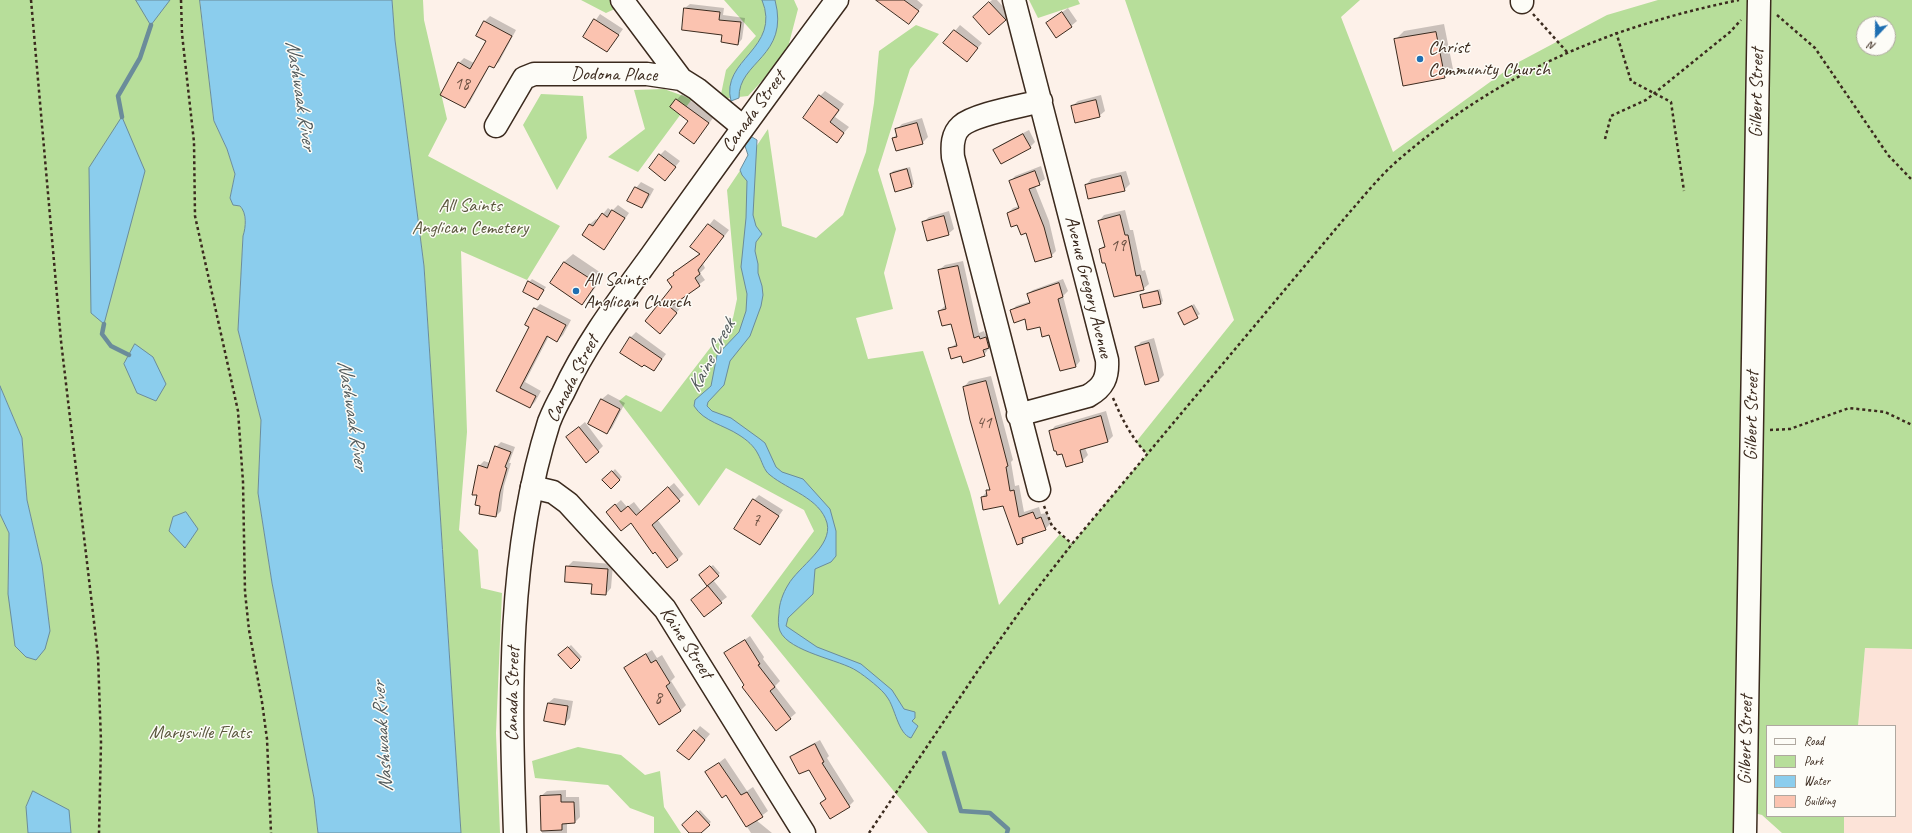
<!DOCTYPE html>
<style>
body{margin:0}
#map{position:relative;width:1912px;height:833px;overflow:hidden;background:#fdf1e9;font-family:Caveat,sans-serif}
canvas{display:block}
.legend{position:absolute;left:1766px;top:725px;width:130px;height:92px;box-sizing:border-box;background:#fdfcf7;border:1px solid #afa8a0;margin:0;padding:5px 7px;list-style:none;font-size:12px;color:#3b2a1e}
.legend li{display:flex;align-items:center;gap:8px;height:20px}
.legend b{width:20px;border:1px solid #afa8a0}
.north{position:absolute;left:1856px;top:16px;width:40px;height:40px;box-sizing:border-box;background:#fdfcf7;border:1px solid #afa8a0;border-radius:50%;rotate:202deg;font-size:11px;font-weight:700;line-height:16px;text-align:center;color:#3b2a1e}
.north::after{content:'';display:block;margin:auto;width:14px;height:18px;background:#1f6fb2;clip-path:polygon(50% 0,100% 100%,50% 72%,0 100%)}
</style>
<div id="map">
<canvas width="1912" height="833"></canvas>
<ul class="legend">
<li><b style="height:5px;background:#fdfcf7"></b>Road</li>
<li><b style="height:11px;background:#b7de9a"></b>Park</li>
<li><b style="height:11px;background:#8bcded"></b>Water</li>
<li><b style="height:11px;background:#fbc3b0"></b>Building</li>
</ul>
<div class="north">N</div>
</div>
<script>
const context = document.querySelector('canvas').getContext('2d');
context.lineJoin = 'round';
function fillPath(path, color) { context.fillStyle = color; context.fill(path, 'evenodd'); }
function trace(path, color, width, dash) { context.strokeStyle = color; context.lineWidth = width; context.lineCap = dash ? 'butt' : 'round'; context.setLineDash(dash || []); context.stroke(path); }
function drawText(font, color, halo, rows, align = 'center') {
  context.font = font + ' Caveat,sans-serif'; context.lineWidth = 3; context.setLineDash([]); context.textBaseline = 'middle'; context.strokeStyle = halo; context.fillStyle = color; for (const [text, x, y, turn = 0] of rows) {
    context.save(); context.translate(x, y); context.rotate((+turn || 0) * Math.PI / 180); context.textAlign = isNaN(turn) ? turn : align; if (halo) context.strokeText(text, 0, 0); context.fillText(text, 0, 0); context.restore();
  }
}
fillPath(new Path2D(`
 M 1865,648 L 1912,649 L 1912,833 L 1844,833 L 1844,816 L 1895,816 L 1895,726 L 1858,726 Z`), '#fce3d8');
fillPath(new Path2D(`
 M 0,0 L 200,0 L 214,121 L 227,149 L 235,174 L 230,198 L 244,210 L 246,229 L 243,236 L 238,330 L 261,420 L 258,493 L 272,583 L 314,798 L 318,833 L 0,833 L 0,514 L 9,533 L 8,594 L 50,631 L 42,565 L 27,500 L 22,438 L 0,386 Z
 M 392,0 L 423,0 L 424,20 L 447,119 L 428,156 L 560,226 L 527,280 L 461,251 L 467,432 L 459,530 L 478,550 L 481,588 L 502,593 L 496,733 L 500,833 L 461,833 L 424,266 L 395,40 Z
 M 581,0 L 634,0 L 606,13 Z
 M 724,0 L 794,0 L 798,9 L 786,55 L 748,96 L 720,99 L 726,70 L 756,36 Z
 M 1029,0 L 1078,0 L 1080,4 L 1038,18 Z
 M 1125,0 L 1360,0 L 1341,17 L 1393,152 L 1515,64 L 1607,15 L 1658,0 L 1912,0 L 1912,649 L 1865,648 L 1858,726 L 1767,726 L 1767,816 L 1844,816 L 1844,833 L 1782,833 L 1762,815 L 1746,811 L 1745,833 L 928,833 L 751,616 L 814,531 L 804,510 L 726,468 L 699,506 L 619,401 L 626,395 L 661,412 L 733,318 L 737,299 L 727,190 L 768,129 L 782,226 L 816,238 L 843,215 L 866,152 L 874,103 L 879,51 L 916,25 L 939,34 L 910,69 L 878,170 L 896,229 L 884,273 L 893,309 L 856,318 L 868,359 L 923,351 L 970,492 L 999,605 L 1060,534 L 1072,544 L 1147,454 L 1136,442 L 1234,320 ZM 1864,24 L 1888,24 L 1888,48 L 1864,48 Z
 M 664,89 L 692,99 L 638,172 L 608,157 L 645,129 L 634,90 Z
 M 541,94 L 583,96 L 587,138 L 557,190 L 523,125 Z
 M 578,747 L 621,755 L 645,775 L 660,771 L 664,807 L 681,833 L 654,833 L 654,817 L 630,808 L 608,785 L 535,778 L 532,761 Z`), '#b7de9a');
const water = new Path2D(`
 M 136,0 L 170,0 L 151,25 Z
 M 200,0 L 392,0 L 395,40 L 424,266 L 461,833 L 318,833 L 314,798 L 272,583 L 258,493 L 261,420 L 238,330 L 243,236 C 246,227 247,213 240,206 L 233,205 L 230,198 L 235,174 L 227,149 L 214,121 Z
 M 762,0 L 775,0 C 790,57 738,61 739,98 L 731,101 C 720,59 782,49 762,0 Z
 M 122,117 L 145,171 L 104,324 L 91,313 L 89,168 Z
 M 752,137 L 757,140 L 753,215 L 756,226 L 762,234 L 756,242 L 755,251 L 758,264 L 758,273 L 762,286 L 763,295 L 761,306 L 750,336 L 730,361 L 724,385 L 708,402 L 707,406 L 712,411 L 731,418 L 760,439 L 765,443 L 776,467 L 782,472 L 803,479 L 830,509 L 836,531 L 836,556 L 831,562 L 815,569 L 813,594 L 788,618 L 786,626 L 817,647 L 861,664 L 892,690 L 904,709 L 915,712 L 915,718 L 912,721 L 918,726 L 911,738 C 898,734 895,707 887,697 C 883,690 865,676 857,671 C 841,660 789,652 780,631 C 778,626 778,620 779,613 C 779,604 783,593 788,585 C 798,567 833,546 827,523 C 820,498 788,490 770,475 C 764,471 762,461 758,454 C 754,446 747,440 739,435 C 724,425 704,422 694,406 L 695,400 L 711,386 L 717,355 L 739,332 L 746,311 L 747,294 L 741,267 L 746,218 L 747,181 L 742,175 L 740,170 L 748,155 L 745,146 Z
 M 135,344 L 153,357 L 166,384 L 156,401 L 137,393 L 124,364 Z
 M 0,386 L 22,438 L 27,500 L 42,565 L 50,631 L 45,649 L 36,660 L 26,657 L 15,646 L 8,594 L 9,533 L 0,514 Z
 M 186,512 L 198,529 L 185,548 L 169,531 L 173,517 Z
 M 33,791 L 69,810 L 71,833 L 28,833 L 26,807 Z`);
fillPath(water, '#8bcded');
trace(water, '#6b8c9a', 1);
fillPath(new Path2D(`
 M 878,0 L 917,0 L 923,5 L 909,22 Z
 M 992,0 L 997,0 L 1010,14 L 1005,20 L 979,12 Z
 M 690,4 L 724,8 L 723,15 L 745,18 L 742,39 L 738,44 L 723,34 L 685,8 Z
 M 1068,8 L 1077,21 L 1071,26 L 1047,23 Z
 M 600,14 L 623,29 L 607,51 L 584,37 Z
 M 490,16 L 516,30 L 499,62 L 493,67 L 490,65 L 470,102 L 465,107 L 459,63 L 464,58 L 474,63 L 487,41 L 477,35 L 485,21 Z
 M 1444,24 L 1453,69 L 1444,77 L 1395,40 L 1404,31 Z
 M 960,25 L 982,43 L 972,55 L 945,43 Z
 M 825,91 L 844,104 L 835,117 L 849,127 L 837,141 L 820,96 Z
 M 682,94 L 713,118 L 699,137 L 689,121 L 671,106 Z
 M 1101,95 L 1105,111 L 1099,116 L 1072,106 L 1078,101 Z
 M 922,118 L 928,137 L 922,143 L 893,138 L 897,134 L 896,130 L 902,124 Z
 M 1029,130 L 1035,142 L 1030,147 L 995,151 L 1000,145 Z
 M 665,150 L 680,161 L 665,179 L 660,155 Z
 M 1041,166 L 1045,179 L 1035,186 L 1049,221 L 1056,251 L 1051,256 L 1008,213 L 1013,208 L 1019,206 L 1010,182 L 1015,176 Z
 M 910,167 L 914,184 L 912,186 L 896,190 L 891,174 L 893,171 Z
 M 1126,171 L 1130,184 L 1124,190 L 1086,185 L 1091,179 Z
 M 641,182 L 654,189 L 647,202 L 642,207 L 636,188 Z
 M 618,205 L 629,213 L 604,249 L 583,235 L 590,224 L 596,219 L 598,220 L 608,208 L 612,211 Z
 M 1125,210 L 1130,230 L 1133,230 L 1142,271 L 1145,270 L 1149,284 L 1143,289 L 1106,262 L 1100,249 L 1105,245 L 1099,221 L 1104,215 Z
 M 949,211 L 954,229 L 948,234 L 923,222 L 929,217 Z
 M 714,219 L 729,230 L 703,264 L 705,268 L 700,273 L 705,280 L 675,302 L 681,307 L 665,327 L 673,287 L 668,280 L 680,268 L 700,253 L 692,247 Z
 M 573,254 L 604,275 L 590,295 L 582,303 L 564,262 Z
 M 963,261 L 979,333 L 984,331 L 985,334 L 992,332 L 994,341 L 984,355 L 962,355 L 949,349 L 957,343 L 951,323 L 939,311 L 946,305 L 939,270 L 945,265 Z
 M 532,279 L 546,287 L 538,299 L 529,282 Z
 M 1063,279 L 1068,291 L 1063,296 L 1080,361 L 1076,366 L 1050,334 L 1040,326 L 1011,311 L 1016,306 L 1031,301 L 1028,294 L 1033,290 Z
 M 1160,289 L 1163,301 L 1160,304 L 1141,296 L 1144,293 Z
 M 540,304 L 571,320 L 563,335 L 557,341 L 549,336 L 525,382 L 541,391 L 535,402 L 530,407 L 497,390 L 530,326 L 535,309 Z
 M 1194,304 L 1200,314 L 1184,324 L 1179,313 Z
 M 636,332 L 666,354 L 654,370 L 630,338 Z
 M 1154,338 L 1164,375 L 1159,380 L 1146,384 L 1136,347 L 1141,342 Z
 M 991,376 L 1013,460 L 1011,462 L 1015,486 L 1019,485 L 1024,512 L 1039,507 L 1041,514 L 1047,513 L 1051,523 L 1045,529 L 1028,535 L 1023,542 L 1004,505 L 982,497 L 990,488 L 964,387 L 969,381 Z
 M 608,394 L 625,403 L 612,428 L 607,433 L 589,424 L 602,399 Z
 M 1106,411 L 1113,436 L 1108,441 L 1085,448 L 1088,455 L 1082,461 L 1062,453 L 1050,432 L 1055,426 Z
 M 585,422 L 603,446 L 598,451 L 567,437 Z
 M 501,442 L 515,447 L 509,463 L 511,463 L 504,486 L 501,511 L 496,516 L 481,505 L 479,466 L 484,461 L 490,463 L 496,447 Z
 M 615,469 L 622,477 L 611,488 L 604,480 Z
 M 674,483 L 684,495 L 657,519 L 683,554 L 677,560 L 631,522 L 607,512 L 621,500 L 627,507 L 634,502 L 641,511 Z
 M 759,495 L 783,510 L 759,544 L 754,500 Z
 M 573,561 L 613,564 L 611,588 L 606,594 L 593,583 L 567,567 Z
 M 713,565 L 720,573 L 713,580 L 727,597 L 704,615 L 692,600 L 708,586 L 700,575 Z
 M 750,636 L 764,657 L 763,659 L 780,681 L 775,686 L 796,713 L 776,730 L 725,654 Z
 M 571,645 L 582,657 L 571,667 L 560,655 Z
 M 652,650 L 657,658 L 662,655 L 675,677 L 671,681 L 686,705 L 681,710 L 659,724 L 625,668 L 630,663 Z
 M 554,698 L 573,701 L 570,718 L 565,724 L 548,703 Z
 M 700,726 L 710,734 L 694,753 L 679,751 Z
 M 820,740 L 829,756 L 827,758 L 854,801 L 849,806 L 821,803 L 827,798 L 809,768 L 792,757 L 797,752 Z
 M 725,758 L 747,791 L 753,787 L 768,811 L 756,820 L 772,833 L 751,833 L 726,794 L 707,772 Z
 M 566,790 L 566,797 L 579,797 L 580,817 L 575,822 L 567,822 L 567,833 L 542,833 L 541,796 L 547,791 Z
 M 700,810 L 711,822 L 699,833 L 690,833 L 683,825 Z`), '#0003');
trace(new Path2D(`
 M 122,117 L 118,96 L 140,58 L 151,25
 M 104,324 L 102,334 L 111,346 L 129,355
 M 944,753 L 961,811 L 990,813 L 1008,829 L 1007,833`), '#6b8c9a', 4.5);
const building = new Path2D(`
 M 876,0 L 904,0 L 919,11 L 909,24 Z
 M 989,2 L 1006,20 L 989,35 L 973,17 Z
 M 684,8 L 720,12 L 719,20 L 741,22 L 738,45 L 721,42 L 722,35 L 682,30 Z
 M 1062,12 L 1072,27 L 1056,38 L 1046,23 Z
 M 594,19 L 619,35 L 607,52 L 583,37 Z
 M 484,21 L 512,36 L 494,68 L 489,66 L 465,108 L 440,95 L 458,62 L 470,69 L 486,41 L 476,36 Z
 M 954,30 L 978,48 L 967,62 L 943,43 Z
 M 1436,32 L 1445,78 L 1403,86 L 1394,39 Z
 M 819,95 L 839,110 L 830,122 L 844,133 L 837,143 L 803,118 Z
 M 676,99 L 709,123 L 694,144 L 679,133 L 688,121 L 670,107 Z
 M 1096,100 L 1100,117 L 1075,123 L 1071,106 Z
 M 917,123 L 923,144 L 896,151 L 892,138 L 897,137 L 895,129 Z
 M 1023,134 L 1031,148 L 1001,164 L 993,150 Z
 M 659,154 L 676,167 L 665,181 L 649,168 Z
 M 907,169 L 912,187 L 895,192 L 890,174 Z
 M 1035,171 L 1040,185 L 1029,189 L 1044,227 L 1052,257 L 1035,262 L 1026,233 L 1021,235 L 1017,225 L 1011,227 L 1007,213 L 1019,208 L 1009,181 Z
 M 1121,176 L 1125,191 L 1088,199 L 1085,185 Z
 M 635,187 L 649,194 L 642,208 L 627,201 Z
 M 612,210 L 625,218 L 604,250 L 582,235 L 589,224 L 593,226 L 602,213 L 607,217 Z
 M 1120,215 L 1125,235 L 1128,235 L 1136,276 L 1140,275 L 1144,290 L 1114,297 L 1105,263 L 1102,263 L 1099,249 L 1105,247 L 1098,221 Z
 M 944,216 L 949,235 L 927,241 L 922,222 Z
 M 708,224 L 724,236 L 698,270 L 700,274 L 695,278 L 700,286 L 670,307 L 677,313 L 660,334 L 645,321 L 672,287 L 667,280 L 674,275 L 673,273 L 700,254 L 690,247 Z
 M 564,262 L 597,283 L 582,305 L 550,283 Z
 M 958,266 L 974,338 L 979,336 L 980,339 L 986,337 L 989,348 L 983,350 L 985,356 L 963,363 L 961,356 L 951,359 L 948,348 L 957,346 L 951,324 L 942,326 L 938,311 L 946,309 L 938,270 Z
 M 528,281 L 544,290 L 538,300 L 523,292 Z
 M 1059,283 L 1063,297 L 1058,299 L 1076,367 L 1060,371 L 1049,335 L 1042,337 L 1040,327 L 1027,330 L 1025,319 L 1014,323 L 1010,310 L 1030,303 L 1027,294 Z
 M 1158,291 L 1161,304 L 1143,308 L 1140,295 Z
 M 1192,306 L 1198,318 L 1184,325 L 1178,313 Z
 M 534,308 L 566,325 L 557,342 L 547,336 L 520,388 L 536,396 L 530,408 L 496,391 L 529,327 L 525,325 Z
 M 630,337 L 662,359 L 654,371 L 644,365 L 642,367 L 620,353 Z
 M 1149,343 L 1159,381 L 1145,385 L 1135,347 Z
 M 986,381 L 1008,466 L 1006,467 L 1010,491 L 1014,490 L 1019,517 L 1033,512 L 1036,519 L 1041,517 L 1046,530 L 1022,538 L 1023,543 L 1017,545 L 1003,506 L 983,510 L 981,497 L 987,496 L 986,490 L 990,490 L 970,420 L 963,387 Z
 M 601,399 L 620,409 L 607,434 L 588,424 Z
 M 1101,416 L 1108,442 L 1080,450 L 1083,462 L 1066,467 L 1062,454 L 1057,455 L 1056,451 L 1054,451 L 1049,431 Z
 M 579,427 L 599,452 L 586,463 L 566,437 Z
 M 495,446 L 511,452 L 505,467 L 507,468 L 500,492 L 496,517 L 479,514 L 480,506 L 475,505 L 477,495 L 472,495 L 478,465 L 487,468 Z
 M 612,471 L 620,480 L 611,489 L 602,480 Z
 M 668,487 L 680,501 L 652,525 L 678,560 L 667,568 L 655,552 L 653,554 L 631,523 L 621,531 L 606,512 L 615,504 L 621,512 L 628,506 L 636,515 Z
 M 753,499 L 779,516 L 760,545 L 734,529 Z
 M 566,566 L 608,569 L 606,595 L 591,594 L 592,584 L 565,582 Z
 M 710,566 L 719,576 L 707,586 L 699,575 Z
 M 708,586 L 722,603 L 704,617 L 691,600 Z
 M 745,640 L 760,664 L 758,665 L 775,687 L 770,691 L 791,719 L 776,731 L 742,687 L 744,685 L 724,653 Z
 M 568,647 L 580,660 L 571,669 L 558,655 Z
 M 646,654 L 651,663 L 656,660 L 670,683 L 666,686 L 681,711 L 659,725 L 624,668 Z
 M 548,703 L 568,706 L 565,725 L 544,721 Z
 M 694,730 L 705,740 L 689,760 L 677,751 Z
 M 815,744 L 824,762 L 822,763 L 850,807 L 830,819 L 820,803 L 826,799 L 809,770 L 799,774 L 790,757 Z
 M 719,763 L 741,795 L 747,792 L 763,817 L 746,827 L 726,795 L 722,798 L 705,772 Z
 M 561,795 L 561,802 L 574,802 L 575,823 L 562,824 L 562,830 L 541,831 L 540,796 Z
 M 697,811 L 710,825 L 701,833 L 689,833 L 682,825 Z`);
fillPath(building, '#fbc3b0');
trace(building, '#3b2a1e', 1);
const minor = new Path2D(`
 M 622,0 L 681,79
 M 1014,0 L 1107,360 C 1108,377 1104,387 1088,396 L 1018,415
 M 1522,0 L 1522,2
 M 496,126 L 524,78 L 534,74 L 647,74 L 681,79 L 697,89 L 743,127
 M 532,487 L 553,492 L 568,503 L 665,609 L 804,833
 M 1039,490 L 953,157 C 952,146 952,134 961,126 C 974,114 1023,106 1041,101
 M 1745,833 L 1759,0`);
const major = new Path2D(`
 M 515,833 C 510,696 507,554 549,422 C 553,412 558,402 563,393 C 586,343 619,300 651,256 C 712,170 774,85 837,0`);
trace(minor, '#3b2a1e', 25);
trace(major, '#3b2a1e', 25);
trace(new Path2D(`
 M 31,0 L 61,341 L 98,656 L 101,742 L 99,833
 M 181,0 L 182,34 L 194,142 L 195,216 L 238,411 L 243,482 L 245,592 L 249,630 L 262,702 L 267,739 L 271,833
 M 1533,14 L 1567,52
 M 1777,15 L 1815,48 L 1888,155 L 1912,180
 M 1616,32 L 1631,81 L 1671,102 L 1684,191
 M 1605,139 L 1611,116 L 1646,100 L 1730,32 L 1741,20
 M 1113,398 C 1122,419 1131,437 1147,454
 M 1770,430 L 1790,429 L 1849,408 L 1885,412 L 1912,425
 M 1044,506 L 1052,526 L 1072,544
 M 869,833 L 979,669 L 1026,603 L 1072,544 L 1349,213 C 1364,196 1379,177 1396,162 C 1498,73 1608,27 1739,0`), '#3b2a1e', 2.5, [3, 3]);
trace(minor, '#fdfcf7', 22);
trace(major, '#fdfcf7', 22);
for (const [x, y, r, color] of [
 [1420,59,4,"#1f6fb2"],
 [576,291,4,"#1f6fb2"]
]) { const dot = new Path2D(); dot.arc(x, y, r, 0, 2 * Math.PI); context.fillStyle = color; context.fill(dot); trace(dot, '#fdfcf7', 1.5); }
drawText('17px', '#6b5042', null, [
 ["18",462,85],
 ["19",1118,247],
 ["41",984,424],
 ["7",756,522],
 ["8",658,699]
]);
drawText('19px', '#3b2a1e', '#fdfcf7', [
 ["Christ",1428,48],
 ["Community Church",1428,70],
 ["All Saints",584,280],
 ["Anglican Church",584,302]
], 'left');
drawText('19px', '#3b2a1e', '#fdfcf7', [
 ["Dodona Place",614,75,1],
 ["Gilbert Street",1757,93,-89],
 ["Canada Street",754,112,-54],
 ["Avenue Gregory Avenue",1088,287,76],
 ["Canada Street",573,379,-63],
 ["Gilbert Street",1752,416,-89],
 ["Kaine Street",686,643,57],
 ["Canada Street",513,694,-89],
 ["Gilbert Street",1746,740,-89]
]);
drawText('19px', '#5a573d', '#fdfcf7', [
 ["All Saints",470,206],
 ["Anglican Cemetery",470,228],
 ["Marysville Flats",200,733]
]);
drawText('italic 20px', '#535b5c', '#fdfcf7', [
 ["Nashwaak River",300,95,81],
 ["Kaine Creek",712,356,-62],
 ["Nashwaak River",352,415,81],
 ["Nashwaak River",383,737,-94]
]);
</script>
